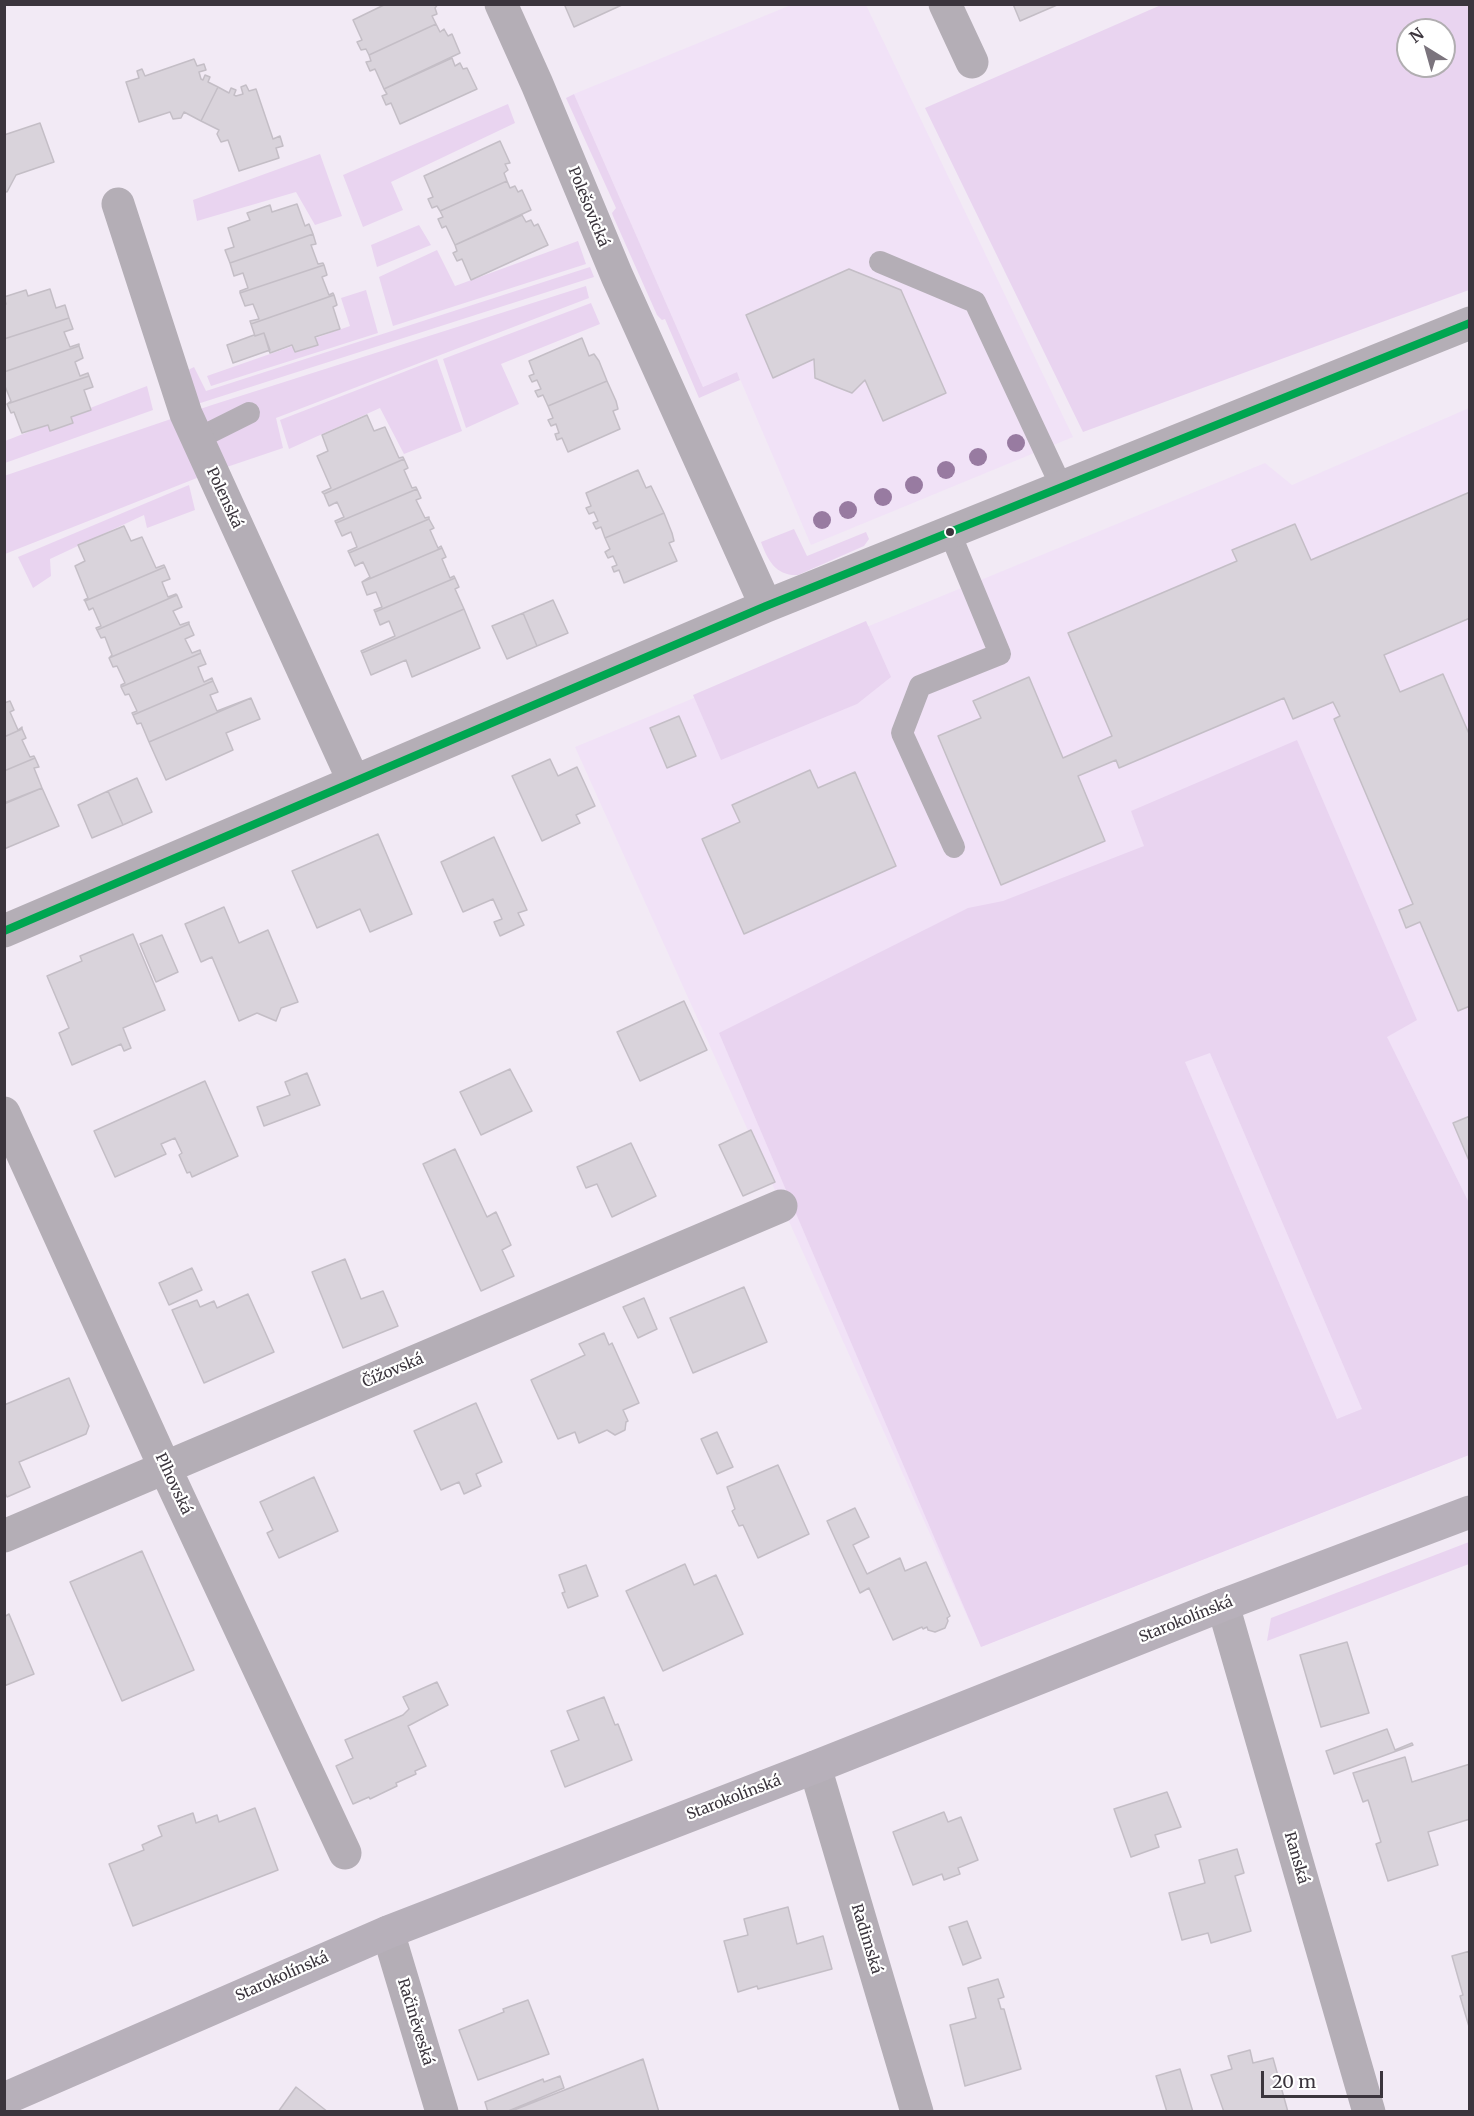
<!DOCTYPE html>
<meta charset="utf-8">
<style>
body{margin:0}
#map{position:relative;width:1474px;height:2116px;overflow:hidden;background:#f2eaf5;font-family:Merriweather,serif}
canvas{display:block}
.frame{position:absolute;inset:0;border:6px solid #3b353d;pointer-events:none}
.north{position:absolute;left:1396px;top:18px;width:60px;height:60px;box-sizing:border-box;background:#fff;border:2px solid #b1aeb1;border-radius:50%;rotate:323deg;font-size:16px;font-weight:700;line-height:24px;text-align:center;color:#3b353d}
.north::after{content:'';display:block;margin:auto;width:21px;height:27px;background:#7b747d;clip-path:polygon(50% 0,100% 100%,50% 72%,0 100%)}
.scale{position:absolute;left:1261px;top:2071px;width:122px;height:27px;box-sizing:border-box;border:3px solid #3b353d;border-top:0;padding-left:8px;font-size:18px;line-height:21px;white-space:nowrap;color:#3b353d;-webkit-text-stroke:4px #fff;paint-order:stroke}
</style>
<div id="map">
<canvas width="1474" height="2116"></canvas>
<div class="frame"></div>
<div class="north">N</div>
<div class="scale">20 m</div>
</div>
<script>
const context = document.querySelector('canvas').getContext('2d');
context.lineJoin = 'round';
function fillPath(path, color) { context.fillStyle = color; context.fill(path, 'evenodd'); }
function trace(path, color, width, dash) { context.strokeStyle = color; context.lineWidth = width; context.lineCap = dash ? 'butt' : 'round'; context.setLineDash(dash || []); context.stroke(path); }
function drawText(font, color, halo, rows, align = 'center') {
  context.font = font + ' Merriweather,serif'; context.lineWidth = 4.5; context.setLineDash([]); context.textBaseline = 'middle'; context.strokeStyle = halo; context.fillStyle = color; for (const [text, x, y, turn = 0] of rows) {
    context.save(); context.translate(x, y); context.rotate((+turn || 0) * Math.PI / 180); context.textAlign = isNaN(turn) ? turn : align; if (halo) context.strokeText(text, 0, 0); context.fillText(text, 0, 0); context.restore();
  }
}
fillPath(new Path2D(`
 M 791,5 L 866,5 L 1073,437 L 811,545 L 737,372 L 703,387 L 574,94 Z
 M 1469,408 L 1469,1455 L 981,1647 L 575,747 L 1265,463 L 1292,485 Z`), '#f1e2f7');
fillPath(new Path2D(`
 M 1161,5 L 1469,5 L 1469,290 L 1083,432 L 925,108 ZM 1408,30 L 1444,30 L 1444,66 L 1408,66 Z
 M 574,94 L 703,387 L 737,372 L 740,380 L 699,398 L 665,319 L 662,320 L 657,315 L 613,216 L 612,213 L 616,208 L 566,98 Z
 M 508,104 L 515,123 L 391,182 L 403,210 L 363,227 L 343,175 Z
 M 320,154 L 342,216 L 315,225 L 296,192 L 197,221 L 193,200 Z
 M 419,225 L 431,245 L 377,267 L 371,245 Z
 M 578,241 L 586,264 L 393,326 L 379,277 L 437,250 L 455,286 Z
 M 590,267 L 594,277 L 191,406 L 186,371 L 194,367 L 206,391 Z
 M 586,286 L 589,298 L 276,418 L 283,448 L 212,472 L 5,554 L 4,476 L 212,405 Z
 M 366,290 L 378,333 L 211,386 L 207,376 L 350,326 L 341,298 Z
 M 591,303 L 600,324 L 501,364 L 519,404 L 466,428 L 443,359 Z
 M 437,359 L 462,431 L 404,454 L 380,408 L 289,449 L 280,420 Z
 M 147,386 L 153,410 L 5,463 L 5,441 Z
 M 189,485 L 195,510 L 147,528 L 144,515 L 50,559 L 51,576 L 33,588 L 18,557 Z
 M 794,529 L 807,556 L 866,532 L 869,539 L 864,546 L 798,575 C 776,576 768,561 761,542 Z
 M 866,621 L 891,677 L 857,704 L 721,760 L 693,695 Z
 M 1297,740 L 1417,1020 L 1387,1037 L 1469,1203 L 1469,1455 L 981,1647 L 719,1033 L 968,908 L 1003,901 L 1144,846 L 1131,811 ZM 1210,1053 L 1362,1409 L 1337,1419 L 1185,1062 Z
 M 1469,1542 L 1469,1564 L 1267,1641 L 1271,1618 Z`), '#e9d4f0');
const building = new Path2D(`
 M 386,4 L 438,4 L 435,8 L 437,14 L 432,16 L 436,24 L 369,55 L 366,49 L 361,50 L 357,42 L 362,40 L 353,20 Z
 M 568,4 L 624,4 L 574,27 L 565,6 Z
 M 1013,4 L 1057,4 L 1057,5 L 1020,21 Z
 M 436,24 L 440,32 L 444,29 L 448,36 L 452,34 L 460,53 L 384,89 L 375,69 L 370,71 L 366,62 L 371,61 L 369,55 Z
 M 452,58 L 455,66 L 460,63 L 463,69 L 467,68 L 477,89 L 400,124 L 391,103 L 386,105 L 382,96 L 387,94 L 384,89 Z
 M 194,59 L 197,66 L 204,64 L 206,70 L 199,72 L 201,79 L 203,80 L 205,75 L 210,77 L 208,82 L 218,87 L 201,121 L 184,112 L 181,118 L 173,119 L 170,112 L 139,122 L 126,82 L 139,78 L 137,71 L 142,69 L 145,76 Z
 M 246,85 L 249,91 L 256,89 L 273,139 L 280,136 L 283,146 L 276,148 L 279,158 L 239,171 L 228,140 L 221,142 L 217,134 L 219,130 L 201,121 L 218,87 L 229,93 L 231,88 L 236,90 L 234,95 L 236,96 L 243,94 L 241,87 Z
 M 40,123 L 54,162 L 16,175 L 7,192 L 4,191 L 4,135 Z
 M 500,141 L 510,163 L 505,164 L 508,170 L 504,173 L 507,181 L 440,211 L 437,206 L 432,208 L 428,199 L 433,197 L 424,176 Z
 M 507,181 L 510,188 L 515,186 L 518,192 L 522,190 L 531,210 L 455,245 L 446,226 L 442,228 L 438,219 L 443,217 L 440,211 Z
 M 297,204 L 305,226 L 309,224 L 313,234 L 230,263 L 225,250 L 234,247 L 228,228 L 250,220 L 247,213 L 270,205 L 272,212 Z
 M 522,215 L 526,222 L 531,220 L 534,226 L 538,224 L 548,245 L 471,280 L 462,259 L 457,261 L 453,253 L 457,251 L 455,245 Z
 M 313,234 L 316,244 L 311,245 L 318,264 L 323,263 L 324,265 L 240,293 L 240,291 L 248,288 L 243,273 L 234,276 L 230,263 Z
 M 324,265 L 327,275 L 322,277 L 329,295 L 333,293 L 334,295 L 251,324 L 250,321 L 259,319 L 253,304 L 245,306 L 240,293 Z
 M 849,269 L 901,290 L 946,393 L 883,421 L 865,380 L 852,393 L 834,386 L 815,378 L 814,359 L 773,378 L 746,315 Z
 M 50,289 L 56,308 L 65,305 L 69,318 L 4,339 L 4,305 L 6,304 L 4,297 L 26,290 L 28,296 Z
 M 334,295 L 337,305 L 333,307 L 340,329 L 315,337 L 318,345 L 295,352 L 292,345 L 270,353 L 264,333 L 255,336 L 251,324 Z
 M 69,318 L 73,329 L 64,332 L 70,347 L 79,344 L 79,346 L 4,372 L 4,339 Z
 M 264,333 L 270,350 L 233,363 L 227,345 L 254,335 L 255,336 Z
 M 582,338 L 589,356 L 594,354 L 599,361 L 607,381 L 548,406 L 543,395 L 538,397 L 535,391 L 541,389 L 537,380 L 532,382 L 529,376 L 534,374 L 529,361 Z
 M 79,346 L 83,358 L 75,362 L 80,376 L 88,373 L 89,376 L 7,404 L 11,401 L 4,384 L 4,372 Z
 M 89,376 L 93,387 L 84,390 L 91,410 L 71,417 L 73,423 L 50,431 L 48,425 L 22,433 L 14,412 L 11,413 L 7,404 Z
 M 607,381 L 616,401 L 618,409 L 613,411 L 620,429 L 568,452 L 562,438 L 557,440 L 555,434 L 559,433 L 556,424 L 551,426 L 548,420 L 553,418 L 548,406 Z
 M 367,415 L 374,431 L 385,427 L 399,458 L 403,457 L 404,459 L 324,494 L 322,492 L 331,488 L 317,456 L 328,451 L 322,435 Z
 M 404,459 L 408,468 L 404,470 L 412,488 L 416,487 L 417,489 L 336,523 L 335,521 L 344,517 L 337,502 L 329,506 L 324,494 Z
 M 638,470 L 646,488 L 651,486 L 664,513 L 605,538 L 601,527 L 596,529 L 593,523 L 598,521 L 594,512 L 589,514 L 586,508 L 591,506 L 586,493 Z
 M 417,489 L 421,498 L 416,500 L 425,518 L 429,517 L 429,519 L 349,553 L 348,551 L 357,547 L 351,532 L 342,536 L 336,523 Z
 M 1470,492 L 1470,618 L 1384,655 L 1400,692 L 1443,674 L 1470,736 L 1470,1006 L 1458,1011 L 1420,922 L 1406,928 L 1399,910 L 1413,904 L 1334,719 L 1340,716 L 1333,702 L 1293,719 L 1284,698 L 1119,768 L 1116,760 L 1078,776 L 1105,841 L 1001,885 L 938,736 L 981,718 L 973,701 L 1029,677 L 1063,758 L 1112,736 L 1068,633 L 1237,561 L 1232,550 L 1295,524 L 1311,560 Z
 M 664,513 L 672,533 L 674,541 L 669,543 L 677,561 L 624,583 L 619,570 L 614,572 L 612,567 L 617,565 L 613,556 L 608,558 L 605,552 L 610,549 L 605,538 Z
 M 429,519 L 434,528 L 430,530 L 438,548 L 441,546 L 442,548 L 362,582 L 370,577 L 363,562 L 355,566 L 349,553 Z
 M 124,526 L 131,541 L 142,537 L 156,568 L 164,565 L 165,567 L 85,601 L 84,600 L 88,598 L 75,566 L 85,561 L 78,545 Z
 M 442,548 L 446,557 L 442,559 L 450,578 L 454,576 L 455,578 L 375,612 L 374,610 L 382,607 L 376,592 L 367,595 L 362,582 Z
 M 165,567 L 170,579 L 162,582 L 168,597 L 176,594 L 177,595 L 97,630 L 96,628 L 101,626 L 93,608 L 89,610 L 85,601 Z
 M 455,578 L 459,587 L 455,589 L 464,609 L 362,653 L 361,651 L 395,636 L 389,621 L 380,625 L 375,612 Z
 M 177,595 L 182,607 L 173,611 L 180,625 L 189,622 L 189,624 L 109,658 L 112,655 L 105,637 L 101,638 L 97,630 Z
 M 553,600 L 568,633 L 537,646 L 523,613 Z
 M 464,609 L 480,648 L 412,677 L 406,660 L 371,675 L 362,653 Z
 M 523,613 L 537,646 L 507,659 L 492,626 Z
 M 189,624 L 194,635 L 185,639 L 192,653 L 200,650 L 201,653 L 121,687 L 121,685 L 125,683 L 117,666 L 113,667 L 109,658 Z
 M 201,653 L 206,664 L 198,667 L 204,682 L 212,678 L 213,681 L 133,715 L 132,713 L 137,711 L 129,694 L 125,695 L 121,687 Z
 M 213,681 L 218,692 L 210,695 L 217,711 L 251,698 L 149,742 L 141,723 L 137,724 L 133,715 Z
 M 251,698 L 260,719 L 226,733 L 233,750 L 166,780 L 149,742 Z
 M 10,701 L 14,710 L 10,712 L 18,730 L 22,727 L 22,729 L 4,737 L 4,703 Z
 M 679,716 L 696,756 L 667,768 L 650,728 Z
 M 22,729 L 26,738 L 22,740 L 30,757 L 34,756 L 35,758 L 4,771 L 4,737 Z
 M 35,758 L 39,767 L 34,768 L 42,788 L 4,803 L 4,771 Z
 M 550,759 L 558,776 L 577,767 L 595,806 L 576,815 L 580,823 L 542,841 L 512,776 Z
 M 810,770 L 818,788 L 855,772 L 896,866 L 744,934 L 702,839 L 740,822 L 732,805 Z
 M 137,778 L 152,812 L 123,825 L 108,791 Z
 M 42,788 L 59,826 L 4,849 L 4,804 Z
 M 108,791 L 123,825 L 92,838 L 78,805 Z
 M 378,834 L 412,914 L 370,932 L 360,909 L 317,928 L 292,871 Z
 M 494,837 L 527,910 L 518,913 L 524,925 L 500,936 L 494,922 L 502,919 L 493,899 L 463,912 L 441,862 Z
 M 224,907 L 239,943 L 268,930 L 298,1002 L 281,1008 L 276,1021 L 257,1013 L 239,1021 L 212,957 L 201,962 L 185,924 Z
 M 133,934 L 165,1010 L 123,1028 L 131,1048 L 124,1051 L 121,1044 L 72,1065 L 59,1033 L 69,1028 L 47,976 L 82,961 L 80,956 Z
 M 162,935 L 178,972 L 156,982 L 140,944 Z
 M 684,1001 L 707,1050 L 640,1081 L 617,1032 Z
 M 510,1069 L 532,1111 L 481,1135 L 460,1092 Z
 M 307,1073 L 320,1105 L 264,1126 L 257,1107 L 290,1095 L 285,1082 Z
 M 205,1081 L 238,1156 L 192,1177 L 190,1172 L 187,1173 L 179,1155 L 182,1153 L 175,1138 L 161,1144 L 166,1154 L 115,1177 L 94,1131 Z
 M 1470,1116 L 1470,1163 L 1453,1123 Z
 M 751,1130 L 775,1182 L 743,1196 L 719,1145 Z
 M 631,1143 L 656,1196 L 612,1217 L 597,1184 L 586,1188 L 577,1167 Z
 M 455,1149 L 487,1217 L 496,1212 L 511,1245 L 502,1250 L 514,1276 L 481,1291 L 423,1164 Z
 M 345,1259 L 361,1299 L 383,1291 L 398,1326 L 343,1348 L 312,1272 Z
 M 192,1268 L 202,1290 L 169,1305 L 159,1283 Z
 M 744,1287 L 767,1342 L 693,1373 L 670,1318 Z
 M 248,1294 L 274,1352 L 204,1383 L 172,1310 L 197,1300 L 200,1307 L 214,1301 L 217,1308 Z
 M 644,1298 L 657,1329 L 638,1338 L 623,1307 Z
 M 604,1333 L 609,1345 L 612,1343 L 639,1403 L 623,1410 L 628,1421 L 626,1422 L 625,1430 L 615,1435 L 607,1430 L 579,1443 L 575,1432 L 558,1439 L 531,1380 L 585,1355 L 579,1344 Z
 M 69,1378 L 89,1426 L 86,1434 L 19,1462 L 30,1487 L 7,1497 L 4,1491 L 4,1405 Z
 M 476,1403 L 502,1462 L 476,1474 L 481,1486 L 464,1494 L 459,1482 L 441,1490 L 414,1431 Z
 M 717,1432 L 733,1467 L 717,1474 L 701,1439 Z
 M 778,1465 L 809,1534 L 758,1558 L 743,1525 L 739,1526 L 732,1511 L 735,1509 L 727,1487 Z
 M 314,1477 L 338,1531 L 279,1558 L 267,1533 L 273,1530 L 260,1502 Z
 M 855,1508 L 869,1537 L 853,1545 L 867,1574 L 900,1558 L 905,1571 L 926,1562 L 950,1616 L 947,1618 L 948,1621 L 945,1628 L 935,1632 L 928,1630 L 927,1627 L 923,1629 L 922,1627 L 893,1640 L 869,1588 L 860,1593 L 827,1521 Z
 M 142,1551 L 194,1670 L 122,1701 L 70,1582 Z
 M 685,1564 L 694,1585 L 716,1575 L 743,1634 L 663,1671 L 626,1591 Z
 M 586,1565 L 598,1596 L 568,1608 L 562,1593 L 565,1592 L 559,1575 Z
 M 9,1614 L 34,1674 L 4,1686 L 4,1617 Z
 M 1347,1642 L 1369,1713 L 1321,1727 L 1300,1655 Z
 M 437,1682 L 448,1705 L 408,1726 L 426,1766 L 415,1771 L 416,1774 L 396,1783 L 397,1786 L 370,1799 L 369,1797 L 353,1804 L 336,1766 L 353,1758 L 345,1740 L 403,1715 L 409,1709 L 403,1697 Z
 M 604,1697 L 615,1725 L 618,1724 L 632,1760 L 565,1787 L 551,1751 L 579,1740 L 567,1711 Z
 M 1387,1729 L 1395,1750 L 1412,1743 L 1413,1745 L 1334,1774 L 1326,1751 Z
 M 1405,1757 L 1412,1782 L 1470,1764 L 1470,1819 L 1428,1832 L 1438,1865 L 1388,1881 L 1376,1844 L 1381,1842 L 1368,1800 L 1363,1802 L 1353,1773 Z
 M 1167,1792 L 1181,1827 L 1155,1835 L 1159,1847 L 1131,1857 L 1114,1809 Z
 M 255,1808 L 278,1870 L 133,1926 L 109,1864 L 144,1850 L 142,1845 L 162,1836 L 158,1826 L 193,1813 L 196,1823 L 217,1815 L 219,1822 Z
 M 944,1812 L 948,1822 L 961,1817 L 978,1860 L 958,1868 L 960,1874 L 944,1880 L 942,1874 L 913,1885 L 893,1832 Z
 M 1237,1849 L 1244,1873 L 1235,1876 L 1251,1931 L 1211,1943 L 1208,1933 L 1182,1940 L 1169,1893 L 1205,1883 L 1199,1860 Z
 M 788,1907 L 797,1944 L 823,1936 L 832,1969 L 758,1989 L 757,1986 L 738,1992 L 724,1941 L 748,1935 L 744,1919 Z
 M 967,1921 L 981,1958 L 963,1965 L 949,1927 Z
 M 1470,1951 L 1470,2030 L 1460,1996 L 1463,1995 L 1452,1956 Z
 M 998,1979 L 1004,1997 L 998,1999 L 1001,2009 L 1004,2009 L 1021,2069 L 965,2086 L 950,2025 L 976,2018 L 968,1988 Z
 M 528,2000 L 549,2054 L 478,2080 L 459,2030 L 504,2012 L 503,2009 Z
 M 1250,2050 L 1253,2063 L 1273,2058 L 1288,2112 L 1224,2112 L 1211,2075 L 1232,2069 L 1228,2056 Z
 M 643,2059 L 659,2112 L 509,2112 Z
 M 1180,2069 L 1193,2112 L 1167,2112 L 1156,2076 Z
 M 560,2076 L 564,2088 L 506,2112 L 488,2112 L 485,2102 L 543,2079 L 544,2082 Z
 M 296,2087 L 328,2112 L 278,2112 Z`);
fillPath(building, '#d9d3db');
trace(building, '#c4bec6', 1.5);
trace(new Path2D(`
 M 880,262 L 975,302 L 1062,488
 M 197,439 L 249,413
 M 950,533 L 1000,654 L 920,686 L 902,733 L 954,847`), '#b4aeb6', 22);
trace(new Path2D(`
 M 501,4 L 537,84 L 617,276 L 766,606
 M 945,4 L 972,62
 M 118,204 L 186,414 L 354,782
 M 4,931 L 766,606 L 1470,323
 M 4,1113 L 165,1468 L 345,1853
 M 4,1536 L 781,1206
 M 1223,1605 L 1369,2112
 M 815,1767 L 917,2112
 M 388,1932 L 442,2112`), '#b4aeb6', 33);
trace(new Path2D(`
 M 4,2099 L 388,1932 L 815,1767 L 1223,1605 L 1470,1512`), '#b7b0ba', 33);
trace(new Path2D(`
 M 4,931 L 766,606 L 1470,323`), '#00a651', 8);
context.fillStyle = '#987ba1';
for (const [x, y] of [
 [1016,443],
 [978,457],
 [946,470],
 [914,485],
 [883,497],
 [848,510],
 [822,520]
]) { context.beginPath(); context.arc(x, y, 9, 0, 2 * Math.PI); context.fill(); }
for (const [x, y, r, color] of [
 [950,532,5,"#3b353d"]
]) { const dot = new Path2D(); dot.arc(x, y, r, 0, 2 * Math.PI); context.fillStyle = color; context.fill(dot); trace(dot, '#fff', 2); }
drawText('15px', '#3b353d', '#fff', [
 ["Polešovická",588,207,68],
 ["Polenská",224,498,65],
 ["Čížovská",393,1371,-23],
 ["Plhovská",173,1484,65],
 ["Starokolínská",1186,1620,-22],
 ["Starokolínská",734,1798,-21],
 ["Ranská",1296,1858,74],
 ["Radimská",866,1939,73],
 ["Starokolínská",282,1977,-24],
 ["Račiněveská",415,2022,73]
]);
</script>
